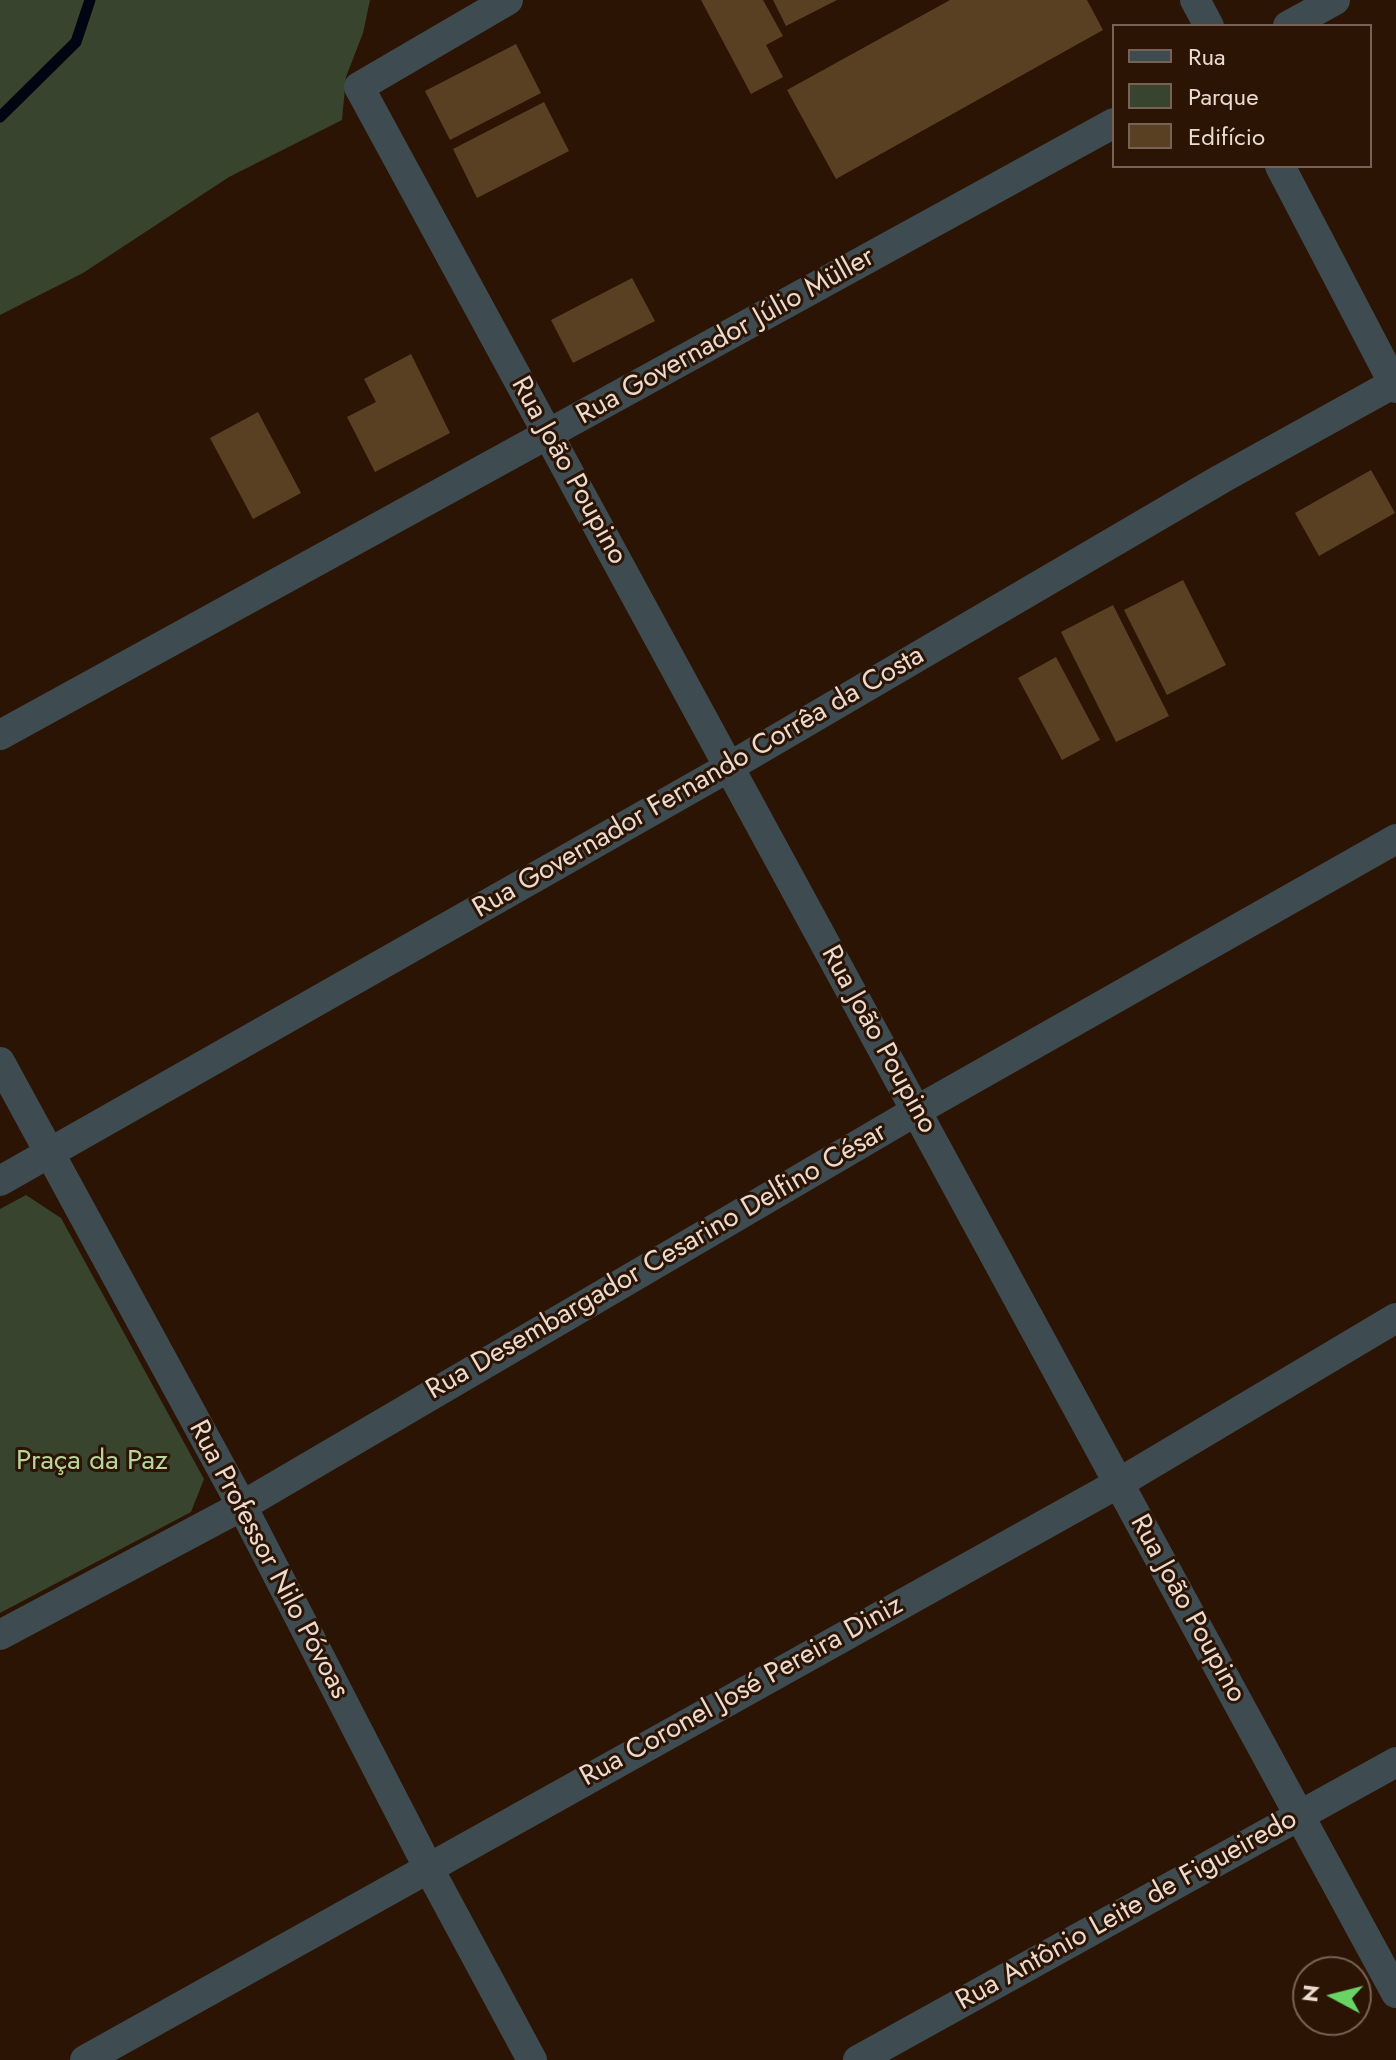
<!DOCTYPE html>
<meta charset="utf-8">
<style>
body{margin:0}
#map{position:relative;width:1396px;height:2060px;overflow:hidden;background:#2b1404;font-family:Jost,sans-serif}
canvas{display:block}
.legend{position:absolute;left:1112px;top:24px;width:260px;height:144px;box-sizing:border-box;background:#2b1404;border:2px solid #776355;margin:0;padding:10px 14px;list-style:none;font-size:24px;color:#eadacf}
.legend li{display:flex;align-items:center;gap:16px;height:40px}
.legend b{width:40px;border:2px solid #776355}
.north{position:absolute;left:1292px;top:1956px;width:80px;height:80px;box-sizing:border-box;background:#2b1404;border:2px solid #776355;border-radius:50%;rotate:277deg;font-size:22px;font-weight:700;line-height:32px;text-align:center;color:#eadacf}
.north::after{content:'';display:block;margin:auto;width:28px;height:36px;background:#69d464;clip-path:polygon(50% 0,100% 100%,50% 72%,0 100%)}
</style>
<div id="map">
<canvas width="1396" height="2060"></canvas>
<ul class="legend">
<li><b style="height:10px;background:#3e4c52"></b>Rua</li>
<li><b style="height:22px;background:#38442d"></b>Parque</li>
<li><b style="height:22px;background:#594023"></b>Edifício</li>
</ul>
<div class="north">N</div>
</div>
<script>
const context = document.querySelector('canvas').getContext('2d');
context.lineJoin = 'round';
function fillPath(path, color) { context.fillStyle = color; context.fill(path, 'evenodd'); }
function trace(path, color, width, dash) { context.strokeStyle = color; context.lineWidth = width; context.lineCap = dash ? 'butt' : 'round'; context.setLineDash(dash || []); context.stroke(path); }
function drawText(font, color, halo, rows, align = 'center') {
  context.font = font + ' Jost,sans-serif'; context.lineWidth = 6; context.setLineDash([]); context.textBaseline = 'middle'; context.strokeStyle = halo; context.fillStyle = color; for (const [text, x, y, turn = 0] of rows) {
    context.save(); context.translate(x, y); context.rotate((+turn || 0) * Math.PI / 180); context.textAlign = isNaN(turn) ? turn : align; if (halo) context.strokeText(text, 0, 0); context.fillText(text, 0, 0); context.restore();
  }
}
fillPath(new Path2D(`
 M 0,0 L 370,0 L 363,33 L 346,77 L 342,120 L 229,177 L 83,273 L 0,315 Z
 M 26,1195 L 61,1218 L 204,1479 L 191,1512 L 0,1613 L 0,1209 Z`), '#38442d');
trace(new Path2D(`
 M 0,117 L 76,42 L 90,0`), '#000512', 11);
fillPath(new Path2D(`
 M 701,0 L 763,0 L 783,36 L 766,45 L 783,77 L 751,94 Z
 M 773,0 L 837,0 L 786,26 Z
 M 950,0 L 1087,0 L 1103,30 L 836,179 L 787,90 Z
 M 516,44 L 541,93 L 450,140 L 425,91 Z
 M 544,102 L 569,151 L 477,198 L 453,149 Z
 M 632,278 L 655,321 L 573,363 L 551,320 Z
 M 411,354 L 450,433 L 375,472 L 347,417 L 376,402 L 364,379 Z
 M 258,412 L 301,493 L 253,519 L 210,438 Z
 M 1371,470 L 1395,513 L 1319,556 L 1295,513 Z
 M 1183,580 L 1226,665 L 1167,695 L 1124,610 Z
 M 1113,605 L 1169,716 L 1116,742 L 1061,632 Z
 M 1056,657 L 1100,740 L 1062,760 L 1018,678 Z`), '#594023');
trace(new Path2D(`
 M 508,0 L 359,87 L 1396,1993
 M 1195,0 L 1209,26
 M 1288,26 L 1335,0
 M 1280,166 L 1396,388
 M 0,735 L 1114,123
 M 0,1062 L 242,1506 L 428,1867 L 532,2060
 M 0,1181 L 729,767 L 1221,479 L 1396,382
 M 0,1635 L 242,1506 L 916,1111 L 1396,839
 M 85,2060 L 1119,1483 L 1396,1318
 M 858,2060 L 1396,1762`), '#3e4c52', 30);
drawText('28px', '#eadacf', '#2b1404', [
 ["Rua Governador Júlio Müller",726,337,-29],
 ["Rua João Poupino",568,471,61],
 ["Rua Governador Fernando Corrêa da Costa",699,783,-30],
 ["Rua João Poupino",878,1040,61],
 ["Rua Desembargador Cesarino Delfino César",657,1262,-30],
 ["Rua Professor Nilo Póvoas",268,1560,62],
 ["Rua João Poupino",1187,1609,61],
 ["Rua Coronel José Pereira Diniz",742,1692,-29],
 ["Rua Antônio Leite de Figueiredo",1127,1911,-29]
]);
drawText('28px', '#b8d69a', '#2b1404', [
 ["Praça da Paz",92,1462]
]);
</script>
